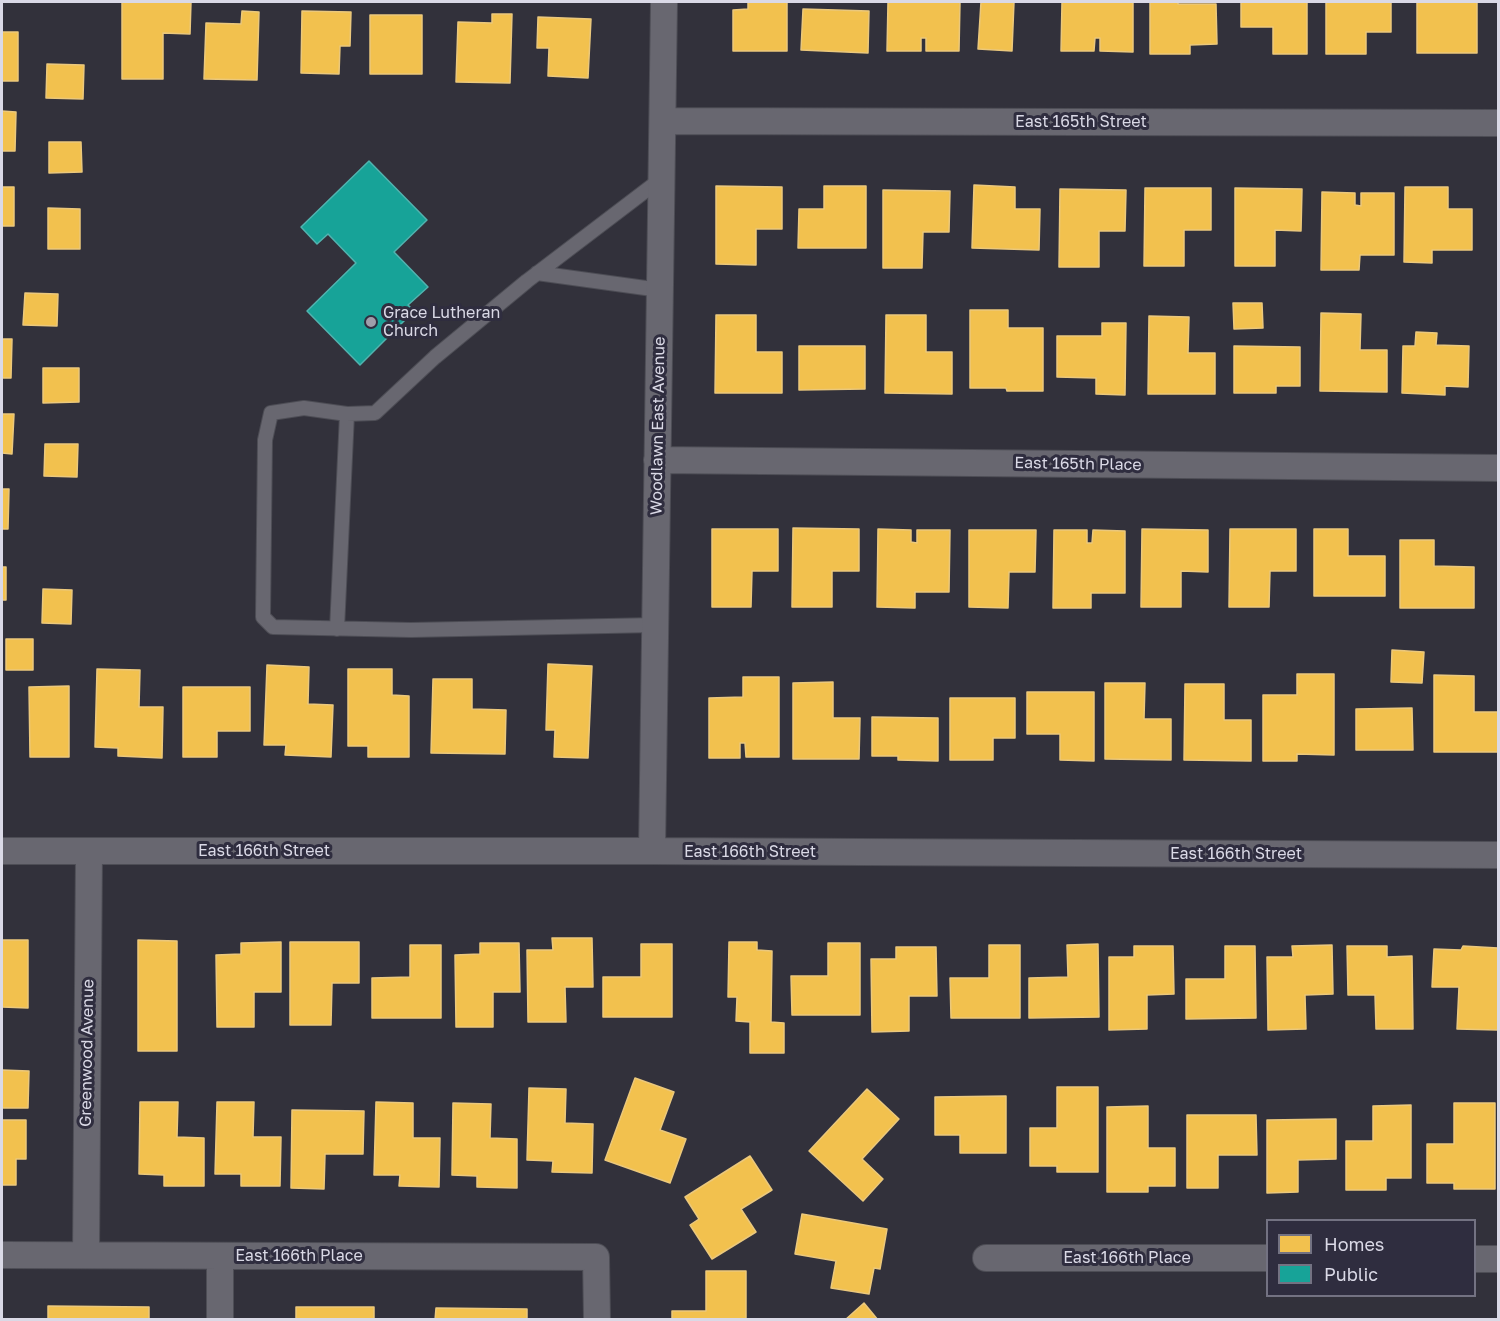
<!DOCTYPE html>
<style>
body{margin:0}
#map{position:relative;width:1500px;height:1321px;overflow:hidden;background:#32313b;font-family:"Golos Text",sans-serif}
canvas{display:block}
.frame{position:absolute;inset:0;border:3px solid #dad9e6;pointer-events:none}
.legend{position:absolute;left:1266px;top:1219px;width:210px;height:78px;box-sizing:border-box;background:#2f2d3f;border:2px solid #737282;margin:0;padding:8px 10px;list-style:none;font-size:18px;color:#dad9e6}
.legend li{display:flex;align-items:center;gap:12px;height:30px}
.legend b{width:30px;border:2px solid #737282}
</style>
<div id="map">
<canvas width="1500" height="1321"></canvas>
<div class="frame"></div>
<ul class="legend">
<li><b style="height:16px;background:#f2c14e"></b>Homes</li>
<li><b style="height:16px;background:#17a398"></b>Public</li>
</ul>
</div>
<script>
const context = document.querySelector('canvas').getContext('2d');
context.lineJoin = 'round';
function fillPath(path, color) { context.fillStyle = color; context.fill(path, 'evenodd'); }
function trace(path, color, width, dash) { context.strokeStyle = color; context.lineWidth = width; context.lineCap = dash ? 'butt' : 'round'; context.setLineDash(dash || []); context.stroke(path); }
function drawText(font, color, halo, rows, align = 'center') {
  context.font = font + ' "Golos Text",sans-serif'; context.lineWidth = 6; context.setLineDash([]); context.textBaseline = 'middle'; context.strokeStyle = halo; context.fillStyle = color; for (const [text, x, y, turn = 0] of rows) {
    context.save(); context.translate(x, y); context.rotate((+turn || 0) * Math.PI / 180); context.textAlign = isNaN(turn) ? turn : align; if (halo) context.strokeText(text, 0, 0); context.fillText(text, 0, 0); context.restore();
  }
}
const homes = new Path2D(`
 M 122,2 L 191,2 L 190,34 L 163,33 L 163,79 L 122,79 Z
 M 748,2 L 787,2 L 787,51 L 733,51 L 733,10 L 748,9 Z
 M 888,2 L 960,2 L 959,51 L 926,51 L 926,38 L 921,38 L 921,51 L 887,51 Z
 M 981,2 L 1014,2 L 1012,51 L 978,49 Z
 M 1062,2 L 1133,2 L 1133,52 L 1100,51 L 1100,38 L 1095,38 L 1094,51 L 1061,51 Z
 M 1150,2 L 1178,2 L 1178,4 L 1216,4 L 1217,44 L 1190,45 L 1190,54 L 1150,54 Z
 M 1241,2 L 1307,2 L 1307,54 L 1273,54 L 1273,27 L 1241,27 Z
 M 1326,2 L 1391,2 L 1391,32 L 1366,32 L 1366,54 L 1326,54 Z
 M 1417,2 L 1477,2 L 1477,53 L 1417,53 Z
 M 803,9 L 869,11 L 868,53 L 801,50 Z
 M 242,11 L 259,12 L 257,80 L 204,79 L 206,23 L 241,24 Z
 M 302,11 L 351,12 L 350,46 L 340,46 L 339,74 L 301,73 Z
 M 492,14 L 512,14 L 510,83 L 456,82 L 458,22 L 492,23 Z
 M 370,15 L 422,15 L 422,74 L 370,74 Z
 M 538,17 L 591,19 L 588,78 L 548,76 L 549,48 L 537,48 Z
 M 2,32 L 18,32 L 18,81 L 2,81 Z
 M 47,64 L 84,65 L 83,99 L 46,98 Z
 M 2,111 L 16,112 L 15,151 L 2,151 Z
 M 49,142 L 81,142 L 82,172 L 49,173 Z
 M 974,185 L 1015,187 L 1015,209 L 1040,209 L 1039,250 L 972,248 Z
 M 716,186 L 782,187 L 782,229 L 756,229 L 756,265 L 716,264 Z
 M 824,186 L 866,186 L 866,248 L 798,248 L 799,209 L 824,209 Z
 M 2,187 L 14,187 L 14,226 L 2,226 Z
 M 1405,187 L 1448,187 L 1448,209 L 1472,209 L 1472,250 L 1432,250 L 1432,263 L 1404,262 Z
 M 1145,188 L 1211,188 L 1211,230 L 1184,230 L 1184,266 L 1144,266 Z
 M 1235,188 L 1302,189 L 1301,231 L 1275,230 L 1275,266 L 1235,266 Z
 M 1060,189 L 1126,190 L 1125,231 L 1099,231 L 1099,267 L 1059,267 Z
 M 883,190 L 950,191 L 949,232 L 923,232 L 922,268 L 883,268 Z
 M 1322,192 L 1355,193 L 1355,205 L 1361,206 L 1361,193 L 1394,193 L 1394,255 L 1360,255 L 1359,270 L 1321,270 Z
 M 48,208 L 80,209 L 80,249 L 48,249 Z
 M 25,293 L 58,294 L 57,326 L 23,325 Z
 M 1233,303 L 1262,303 L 1263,328 L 1234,329 Z
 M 970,310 L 1008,310 L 1008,328 L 1043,328 L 1043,391 L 1007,391 L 1006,388 L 970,388 Z
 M 1321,313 L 1361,314 L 1360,350 L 1387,350 L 1387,392 L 1320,391 Z
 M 716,315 L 756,315 L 756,352 L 782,352 L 782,393 L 715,393 Z
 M 886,315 L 926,315 L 926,352 L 952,352 L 952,394 L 885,393 Z
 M 1149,316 L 1189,317 L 1188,353 L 1215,353 L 1215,394 L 1148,394 Z
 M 1102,323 L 1126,323 L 1125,395 L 1096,394 L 1096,378 L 1057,377 L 1057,336 L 1102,336 Z
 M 1416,332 L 1437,333 L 1436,345 L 1469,346 L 1468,387 L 1445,386 L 1445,395 L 1402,393 L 1403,346 L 1415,346 Z
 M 2,339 L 12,339 L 11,378 L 2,378 Z
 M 799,346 L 865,346 L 865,389 L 799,390 Z
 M 1234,346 L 1300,347 L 1300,386 L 1276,386 L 1276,393 L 1234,393 Z
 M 43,368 L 79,368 L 79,402 L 43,403 Z
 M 2,414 L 14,414 L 12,454 L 2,453 Z
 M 45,444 L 78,444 L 77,477 L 44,476 Z
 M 2,489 L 9,489 L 8,529 L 2,529 Z
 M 793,528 L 859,529 L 859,571 L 832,571 L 832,607 L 792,607 Z
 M 712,529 L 778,529 L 778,571 L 752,571 L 751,607 L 712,607 Z
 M 878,529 L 911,530 L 911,542 L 917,543 L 917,530 L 950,530 L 949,592 L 915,592 L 915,608 L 877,607 Z
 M 1142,529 L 1208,530 L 1208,572 L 1181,571 L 1181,607 L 1141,607 Z
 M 1230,529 L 1296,529 L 1296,571 L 1270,571 L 1269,607 L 1229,607 Z
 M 1314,529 L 1348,529 L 1348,556 L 1385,556 L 1385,596 L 1314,596 Z
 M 969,530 L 1036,530 L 1035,572 L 1009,572 L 1008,608 L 969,607 Z
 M 1054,530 L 1087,530 L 1087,543 L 1092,543 L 1093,530 L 1125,531 L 1125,593 L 1091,593 L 1091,608 L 1053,608 Z
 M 1400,540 L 1434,540 L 1434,566 L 1474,567 L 1474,608 L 1400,608 Z
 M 2,567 L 6,567 L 6,600 L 2,600 Z
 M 43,589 L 72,590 L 71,624 L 42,623 Z
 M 6,639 L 33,639 L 33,670 L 6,670 Z
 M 1392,650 L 1424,652 L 1422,683 L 1391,682 Z
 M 548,664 L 592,666 L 588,758 L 554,757 L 555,730 L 546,730 Z
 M 267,665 L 309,667 L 308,704 L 333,705 L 331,757 L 285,755 L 286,745 L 264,745 Z
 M 97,669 L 140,670 L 139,707 L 163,707 L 162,758 L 118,756 L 118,748 L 95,747 Z
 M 348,669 L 392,669 L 392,695 L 409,696 L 409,757 L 368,757 L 368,746 L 348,746 Z
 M 1297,674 L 1334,674 L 1334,755 L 1297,754 L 1297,761 L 1263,761 L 1263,695 L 1297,695 Z
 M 1434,675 L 1474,676 L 1474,712 L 1498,712 L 1498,752 L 1434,752 Z
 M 743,677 L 779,677 L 779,757 L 746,757 L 745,743 L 740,743 L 740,758 L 709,758 L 709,698 L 743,697 Z
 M 433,679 L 472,679 L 472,709 L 506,710 L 505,754 L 431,753 Z
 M 833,682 L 833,718 L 860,718 L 859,759 L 793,759 L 793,683 Z
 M 1105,683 L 1145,683 L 1144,719 L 1171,719 L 1171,760 L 1105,759 Z
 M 1185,684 L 1224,684 L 1224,720 L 1251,720 L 1251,761 L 1184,760 Z
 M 69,686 L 69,757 L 30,757 L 29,687 Z
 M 183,687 L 250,687 L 250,731 L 217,731 L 217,757 L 183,757 Z
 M 1027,692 L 1094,692 L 1094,761 L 1060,760 L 1060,734 L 1027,734 Z
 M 950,698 L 1015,698 L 1015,738 L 993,738 L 993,760 L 950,760 Z
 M 1412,708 L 1413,750 L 1356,750 L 1356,709 Z
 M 872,717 L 938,718 L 938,761 L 898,760 L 898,756 L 872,756 Z
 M 552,938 L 592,938 L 593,987 L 565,987 L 566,1022 L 528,1022 L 527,950 L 553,950 Z
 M 2,940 L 28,940 L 28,1008 L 2,1007 Z
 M 138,940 L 177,941 L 177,1051 L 138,1051 Z
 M 281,942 L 281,992 L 254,992 L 254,1027 L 217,1027 L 216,955 L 241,954 L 241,943 Z
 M 290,942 L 359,942 L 359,983 L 332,983 L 331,1025 L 290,1025 Z
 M 729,942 L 757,942 L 757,950 L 772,951 L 771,1022 L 784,1023 L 784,1053 L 750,1053 L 750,1022 L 736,1021 L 737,997 L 728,997 Z
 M 480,943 L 519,943 L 520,992 L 493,992 L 493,1027 L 456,1027 L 455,955 L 480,954 Z
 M 828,943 L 860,943 L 860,1015 L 792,1015 L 791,976 L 828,976 Z
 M 641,944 L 672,944 L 672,1017 L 603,1017 L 603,977 L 641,977 Z
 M 1098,944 L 1099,1017 L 1029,1018 L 1029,978 L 1068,977 L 1067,945 Z
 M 410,945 L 441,945 L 441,1018 L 372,1018 L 372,978 L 410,977 Z
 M 989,945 L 1020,945 L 1020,1018 L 951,1018 L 950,978 L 989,978 Z
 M 1332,945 L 1333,994 L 1305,995 L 1306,1029 L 1268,1030 L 1267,957 L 1293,957 L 1292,946 Z
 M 1134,946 L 1173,946 L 1174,994 L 1147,995 L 1147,1029 L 1109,1030 L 1109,957 L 1134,957 Z
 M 1225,946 L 1255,946 L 1256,1018 L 1186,1019 L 1186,979 L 1225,979 Z
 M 1347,946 L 1387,946 L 1387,957 L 1412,956 L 1413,1029 L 1376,1029 L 1375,995 L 1348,995 Z
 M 1463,946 L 1498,948 L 1498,1030 L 1457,1029 L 1459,987 L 1432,987 L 1434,949 L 1461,950 Z
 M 896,947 L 936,947 L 937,996 L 909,996 L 909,1031 L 872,1032 L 871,959 L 896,959 Z
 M 2,1070 L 29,1071 L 28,1108 L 2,1108 Z
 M 635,1078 L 674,1092 L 660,1130 L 686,1139 L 670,1183 L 605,1160 Z
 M 1057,1087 L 1098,1087 L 1098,1172 L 1057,1172 L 1057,1166 L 1030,1166 L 1030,1128 L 1057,1128 Z
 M 529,1088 L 566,1089 L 565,1123 L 593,1124 L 592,1173 L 552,1172 L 553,1161 L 527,1160 Z
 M 867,1089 L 899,1119 L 862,1159 L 883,1179 L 863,1201 L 809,1151 Z
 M 1006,1096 L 1006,1153 L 960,1153 L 960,1135 L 935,1135 L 935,1097 Z
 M 140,1102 L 178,1102 L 177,1137 L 204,1138 L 204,1186 L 164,1186 L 164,1175 L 139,1174 Z
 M 217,1102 L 254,1102 L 253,1137 L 281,1137 L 280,1186 L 241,1186 L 241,1174 L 215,1174 Z
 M 376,1102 L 413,1103 L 413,1138 L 440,1138 L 439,1187 L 399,1186 L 400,1175 L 374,1175 Z
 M 453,1103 L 491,1104 L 490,1138 L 517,1139 L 517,1188 L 477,1187 L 477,1176 L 452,1175 Z
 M 1454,1103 L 1495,1103 L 1495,1189 L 1454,1189 L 1454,1183 L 1427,1183 L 1427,1144 L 1454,1144 Z
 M 1411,1105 L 1411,1178 L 1386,1178 L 1386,1190 L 1346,1190 L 1346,1141 L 1373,1141 L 1373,1106 Z
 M 1148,1106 L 1148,1148 L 1175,1148 L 1175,1186 L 1148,1186 L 1148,1192 L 1107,1192 L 1107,1107 Z
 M 292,1110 L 364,1111 L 363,1154 L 325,1154 L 324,1189 L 291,1188 Z
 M 1187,1115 L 1256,1115 L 1257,1155 L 1218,1155 L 1218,1188 L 1187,1188 Z
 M 1336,1119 L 1336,1159 L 1298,1160 L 1298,1192 L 1267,1193 L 1267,1120 Z
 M 2,1120 L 26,1120 L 26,1159 L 16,1159 L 16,1185 L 2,1185 Z
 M 750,1156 L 772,1190 L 741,1209 L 756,1232 L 712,1259 L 690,1225 L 699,1219 L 685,1197 Z
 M 802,1214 L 887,1229 L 880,1269 L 874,1268 L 869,1294 L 831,1288 L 836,1261 L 795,1254 Z
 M 706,1271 L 746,1271 L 746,1320 L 672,1320 L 672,1311 L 706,1311 Z
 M 864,1303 L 878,1320 L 845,1320 Z
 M 48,1306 L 149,1307 L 149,1320 L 48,1320 Z
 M 296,1307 L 374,1307 L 374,1320 L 296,1320 Z
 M 436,1308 L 527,1309 L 527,1320 L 435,1320 Z`);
fillPath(homes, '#f2c14e');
trace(homes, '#ebc87c', 1.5);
const public = new Path2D(`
 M 369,161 L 427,220 L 394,252 L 428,287 L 408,305 L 414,311 L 360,365 L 307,311 L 356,263 L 328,234 L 317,244 L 301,227 Z`);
fillPath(public, '#17a398');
trace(public, '#52b3af', 1.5);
const lane = new Path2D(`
 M 537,273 L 660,290
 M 656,625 L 411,630 L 273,627 L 263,617 L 265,440 L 271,413 L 304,408 L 347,414 L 375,413 L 435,357 L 527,281 L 661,179
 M 337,629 L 347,414`);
const street = new Path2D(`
 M 663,121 L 1498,123
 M 657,460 L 1498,468
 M 2,851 L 652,851 L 1498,855
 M 652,851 L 664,2
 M 2,1255 L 596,1257 L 597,1320
 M 86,1255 L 89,851
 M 220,1256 L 220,1320
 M 986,1258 L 1268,1258
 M 1474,1259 L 1498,1259`);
trace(lane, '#4d4d55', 16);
trace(street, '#4d4d55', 28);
trace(lane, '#686770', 14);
trace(street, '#686770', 26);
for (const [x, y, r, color] of [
 [371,322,6,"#9f9eaa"]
]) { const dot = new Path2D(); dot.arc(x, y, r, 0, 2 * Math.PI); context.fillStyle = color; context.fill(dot); trace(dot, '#2f2d3f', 2); }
drawText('16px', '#dad9e6', '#2f2d3f', [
 ["East 165th Street",1081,122],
 ["Woodlawn East Avenue",658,426,-89],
 ["East 165th Place",1078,464,1],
 ["East 166th Street",264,851],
 ["East 166th Street",750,852],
 ["East 166th Street",1236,854],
 ["Greenwood Avenue",87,1053,-89],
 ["East 166th Place",299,1256],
 ["East 166th Place",1127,1258]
]);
drawText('16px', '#dad9e6', '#2f2d3f', [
 ["Grace Lutheran",383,313],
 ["Church",383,331]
], 'left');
</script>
